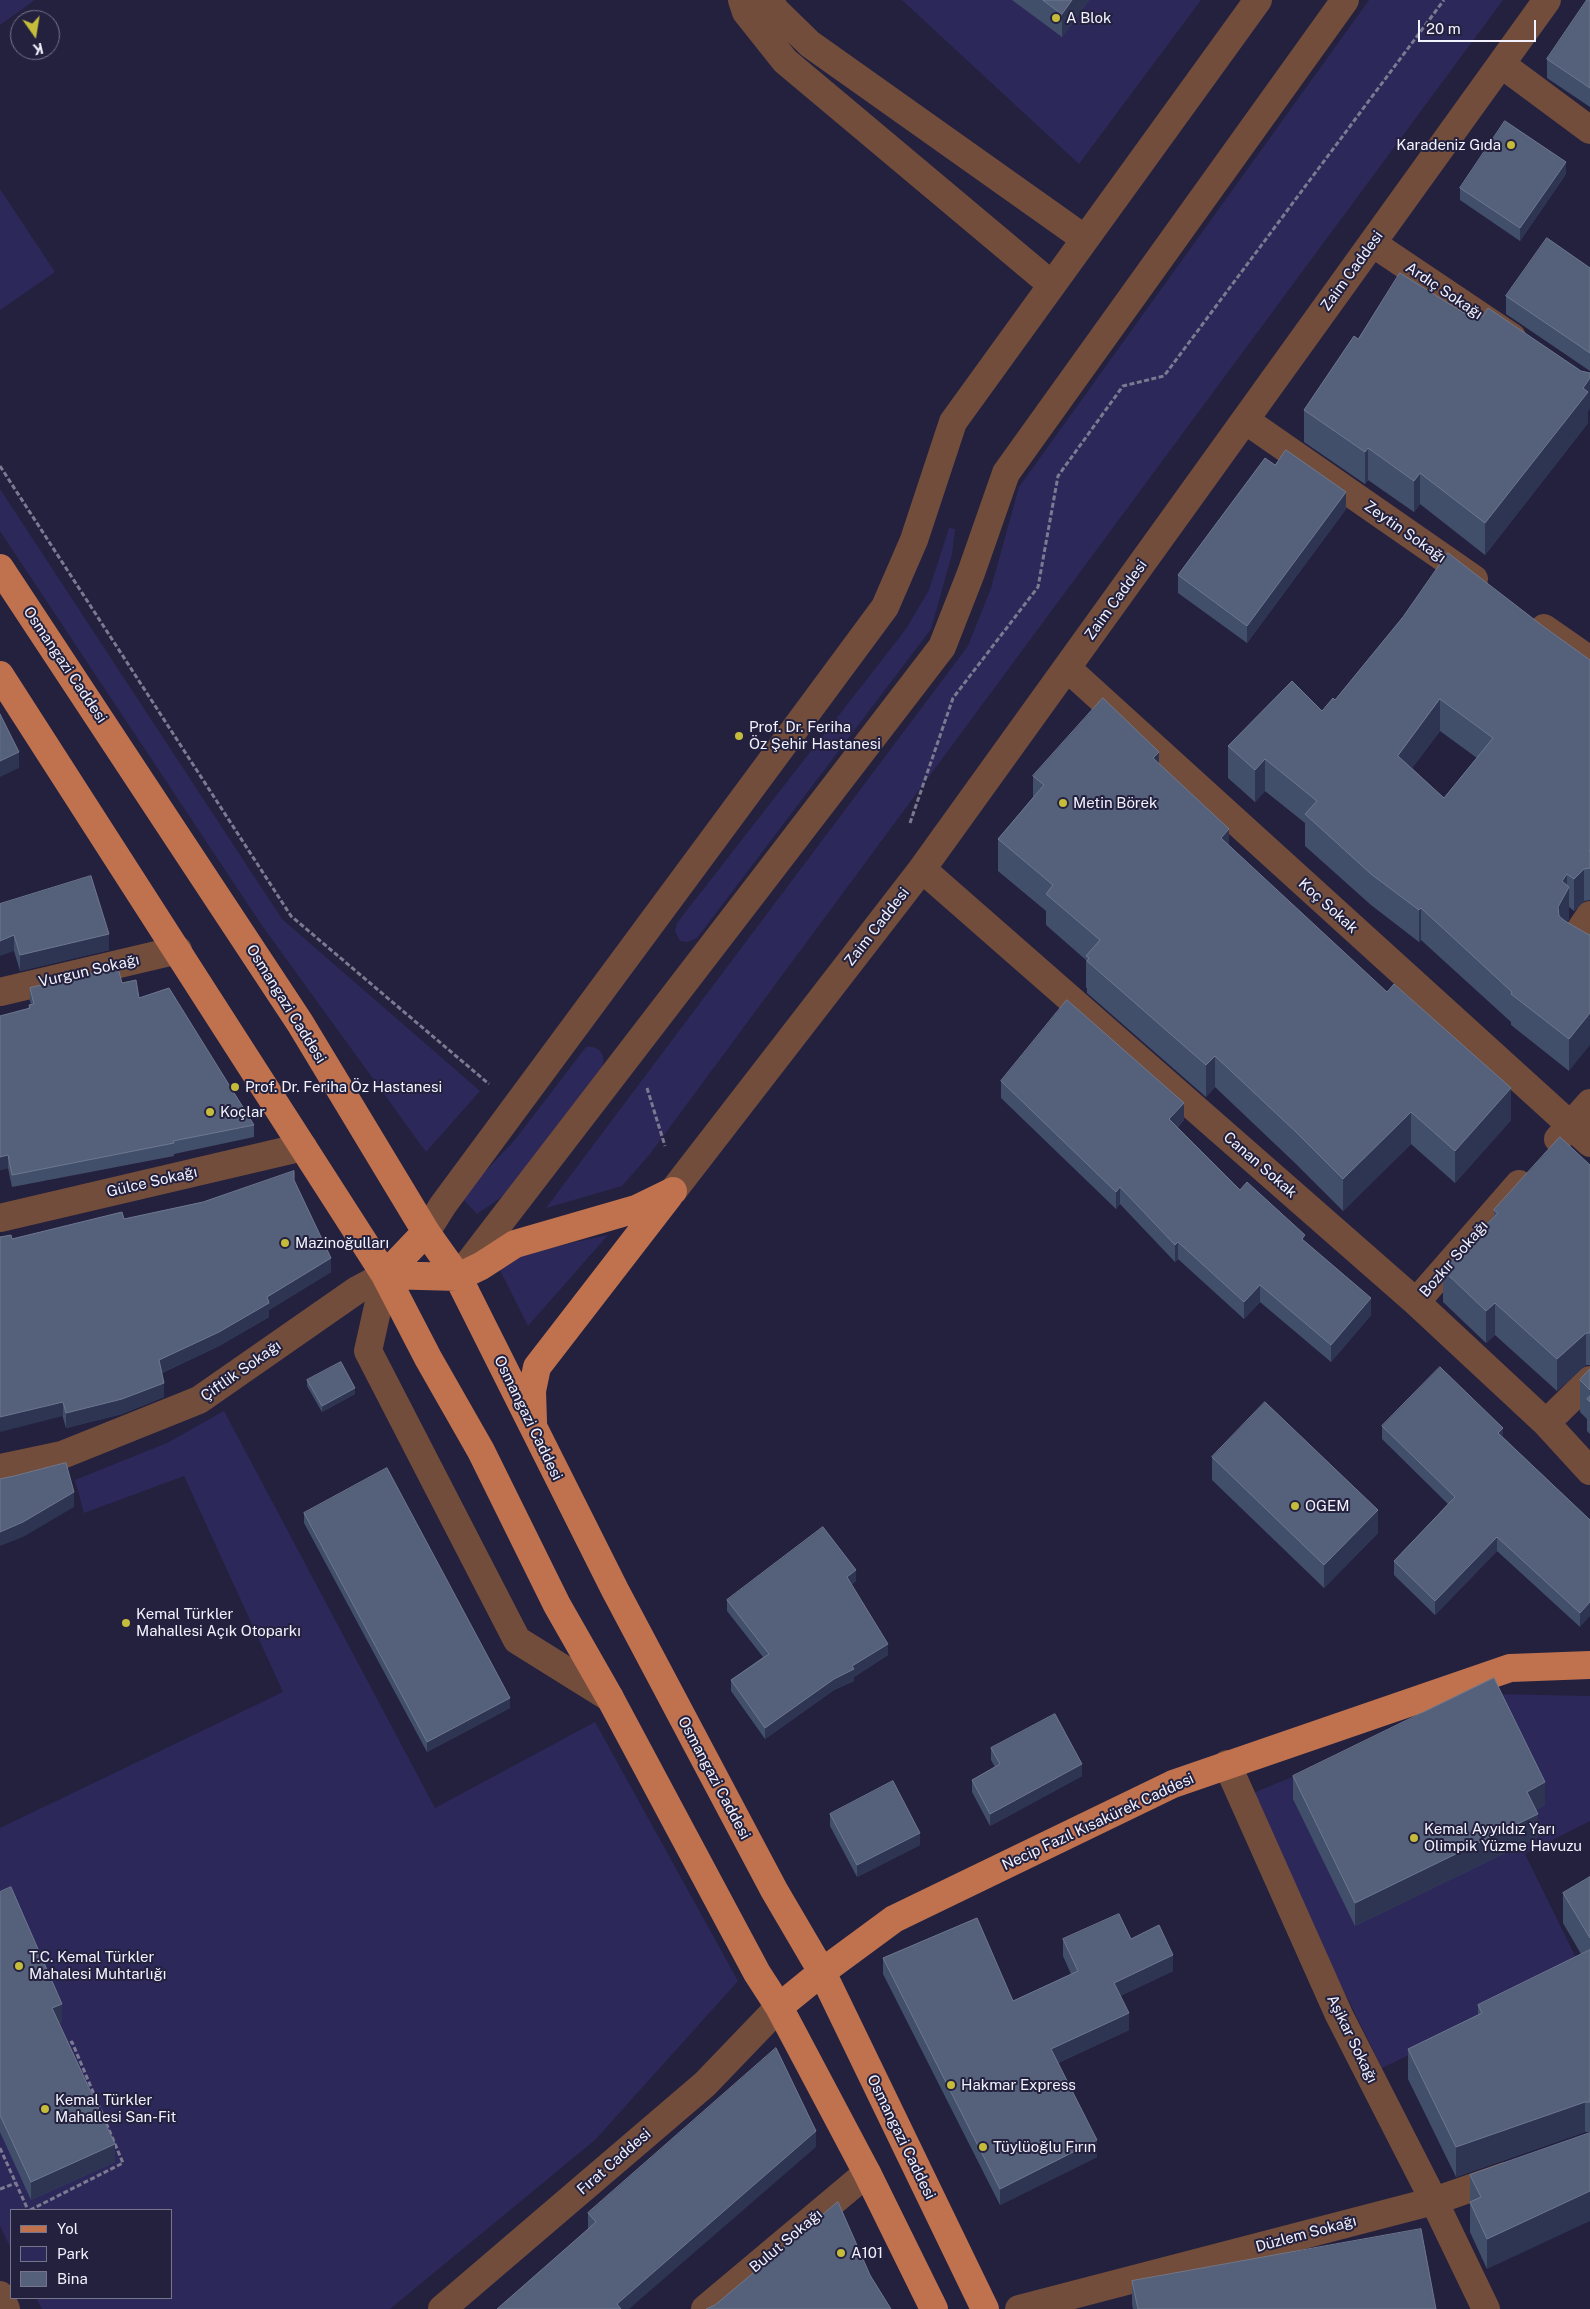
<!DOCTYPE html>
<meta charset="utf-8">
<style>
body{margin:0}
#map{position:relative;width:1590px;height:2309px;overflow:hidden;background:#23213e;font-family:"Public Sans",sans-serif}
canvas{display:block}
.legend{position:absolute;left:10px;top:2209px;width:162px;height:90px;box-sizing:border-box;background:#23213e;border:1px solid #75758b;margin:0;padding:6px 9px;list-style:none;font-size:15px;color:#f1f2fe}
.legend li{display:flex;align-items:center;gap:10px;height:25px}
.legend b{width:25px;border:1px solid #75758b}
.north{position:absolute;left:10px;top:10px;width:50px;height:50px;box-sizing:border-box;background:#23213e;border:1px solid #75758b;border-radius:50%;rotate:167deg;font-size:14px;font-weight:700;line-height:20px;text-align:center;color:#f1f2fe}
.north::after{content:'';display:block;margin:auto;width:18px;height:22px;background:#c6bc3c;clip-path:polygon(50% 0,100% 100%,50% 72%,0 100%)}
.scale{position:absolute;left:1418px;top:20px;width:118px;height:22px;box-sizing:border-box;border:2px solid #f1f2fe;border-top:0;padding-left:6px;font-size:15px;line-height:18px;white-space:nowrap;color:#f1f2fe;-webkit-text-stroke:4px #23213e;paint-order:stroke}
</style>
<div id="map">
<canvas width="1590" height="2309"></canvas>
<ul class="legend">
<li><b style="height:6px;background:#c0724f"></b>Yol</li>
<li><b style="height:14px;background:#2d285a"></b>Park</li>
<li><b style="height:14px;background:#55617b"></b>Bina</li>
</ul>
<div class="north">K</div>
<div class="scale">20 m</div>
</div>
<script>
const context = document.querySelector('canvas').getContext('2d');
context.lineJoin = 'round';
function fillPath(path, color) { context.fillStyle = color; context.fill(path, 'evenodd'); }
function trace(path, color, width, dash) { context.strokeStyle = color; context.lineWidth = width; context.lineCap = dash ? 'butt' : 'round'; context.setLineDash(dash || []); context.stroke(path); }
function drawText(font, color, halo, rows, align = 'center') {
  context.font = font + ' "Public Sans",sans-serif'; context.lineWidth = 4; context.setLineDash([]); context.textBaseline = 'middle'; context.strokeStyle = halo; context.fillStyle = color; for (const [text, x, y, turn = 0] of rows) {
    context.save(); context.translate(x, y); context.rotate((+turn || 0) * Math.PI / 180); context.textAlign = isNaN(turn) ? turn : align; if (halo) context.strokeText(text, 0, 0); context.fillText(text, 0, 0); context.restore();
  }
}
fillPath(new Path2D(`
 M 0,0 L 35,0 L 0,25 Z
 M 902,0 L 1201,0 L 1079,164 Z
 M 1369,0 L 1503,0 L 650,1154 L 622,1186 L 546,1208 L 968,646 L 991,588 L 1019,487 Z
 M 0,189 L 55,272 L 0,310 Z
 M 0,489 L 282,919 L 480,1091 L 426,1152 L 261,924 L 0,531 Z
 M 949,528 L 955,529 L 952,554 L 931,629 L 697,938 L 687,942 L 680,941 L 675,931 L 677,923 L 906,629 L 929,590 Z
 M 586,1047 C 599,1045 607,1055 602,1067 L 503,1196 L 477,1214 L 461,1197 L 514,1141 Z
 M 608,1235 L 528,1326 L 500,1270 L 521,1254 Z
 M 224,1411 L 435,1808 L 595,1722 L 738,1981 L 595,2140 L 390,2309 L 42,2309 L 36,2298 L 171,2298 L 171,2210 L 11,2210 L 11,2249 L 0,2226 L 0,1828 L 283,1692 L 184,1476 L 84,1513 L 75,1480 L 167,1443 Z
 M 1493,1694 L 1590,1696 L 1590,1821 L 1525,1854 L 1580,1966 L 1454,2033 L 1382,2068 L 1325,1953 L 1251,1794 Z`), '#2d285a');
trace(new Path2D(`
 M 0,466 L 291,916 L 489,1084
 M 910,823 L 953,698 L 1038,587 L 1058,476 L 1123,386 L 1164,376 L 1444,0
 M 647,1088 L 665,1146
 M 0,2148 L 28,2210
 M 0,2189 L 16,2183
 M 30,2210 L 123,2163 L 72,2042 L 66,2045`), '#7b7a90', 3, [5, 2.5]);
trace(new Path2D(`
 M 742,0 L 746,12 L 785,61 L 1052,285
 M 770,0 L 775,10 L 810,44 L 1085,239
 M 1501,64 L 1590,130
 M 1372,243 L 1512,337
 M 1245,420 L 1474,579
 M 1544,628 L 1590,660
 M 1067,668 L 1590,1143
 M 922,869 L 1416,1302 L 1546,1423 L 1590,1471
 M 1590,915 L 1573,940 L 1590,951
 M 0,992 L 178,950
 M 1558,1139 L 1590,1103
 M 673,1191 L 922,869 L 1547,0
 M 0,1218 L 303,1147
 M 426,1232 L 443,1205 L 885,607 L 914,540 L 953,422 L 1258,0
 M 385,1275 L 368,1351 L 517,1640 L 610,1698
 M 458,1277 L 942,647 L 971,573 L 1006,473 L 1345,0
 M 1416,1302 L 1519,1184
 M 1546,1423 L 1590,1380
 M 0,1468 L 62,1455 L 199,1400 L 357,1290 L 385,1275
 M 1227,1764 L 1339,2015 L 1434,2201 L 1486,2309
 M 0,2295 L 6,2309
 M 442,2309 L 705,2084 L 779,2007
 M 705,2309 L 867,2173
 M 1019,2309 L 1434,2201 L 1506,2176`), '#734d3c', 28);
trace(new Path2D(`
 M 0,568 L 300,1023 L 426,1232 L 458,1277 L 615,1590 L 774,1890 L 822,1972 L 985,2309
 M 0,675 L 385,1275 L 428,1358 L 481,1451 L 557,1605 L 610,1698 L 757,1973 L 779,2007 L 867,2173 L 934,2309
 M 385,1275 L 458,1277 L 481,1266 L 515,1244 L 636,1209 L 673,1191
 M 385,1275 L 426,1232
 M 533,1422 L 532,1391 L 537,1367 L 669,1196
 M 779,2007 L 822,1972 L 894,1919 L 1173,1784 L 1510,1668 L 1590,1665`), '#c0724f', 28);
fillPath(new Path2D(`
 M 1012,0 L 1089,0 L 1062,37 Z
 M 1590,0 L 1590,107 L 1547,78 L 1547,59 Z
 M 1566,174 L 1520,241 L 1460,200 L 1460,188 Z
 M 1590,268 L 1590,371 L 1506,314 L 1506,296 Z
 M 1358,339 L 1588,412 L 1588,423 L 1485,555 L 1420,504 L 1414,512 L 1368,480 L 1365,484 L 1304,442 L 1304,410 Z
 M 1275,465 L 1346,509 L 1247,643 L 1178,593 L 1178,575 Z
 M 1544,627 L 1590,660 L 1590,900 L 1584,901 L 1574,911 L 1569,907 L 1569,919 L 1566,922 L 1589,935 L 1569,1071 L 1511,1025 L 1511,1022 L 1421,940 L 1419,942 L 1371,905 L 1305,846 L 1305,823 L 1265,791 L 1255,802 L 1228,778 L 1228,746 L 1322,711 L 1335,700 ZM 1440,731 L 1477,758 L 1444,798 L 1412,768 Z
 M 1159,765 L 1229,845 L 1511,1120 L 1455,1183 L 1411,1144 L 1343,1211 L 1296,1164 L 1215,1087 L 1206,1097 L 1087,993 L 1087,988 L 1086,988 L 1086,960 L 1046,925 L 1046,911 L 998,871 L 998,839 L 1033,797 L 1033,776 Z
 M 0,904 L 109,950 L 20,971 Z
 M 122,983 L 139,998 L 254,1125 L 254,1137 L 174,1154 L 174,1156 L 12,1187 L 8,1168 L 0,1170 L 29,1005 L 31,1004 L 30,1001 L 30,988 Z
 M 1001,1081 L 1184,1120 L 1177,1128 L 1240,1190 L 1305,1242 L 1371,1315 L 1331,1362 L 1260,1302 L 1244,1319 L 1178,1259 L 1175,1262 L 1120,1204 L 1116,1209 L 1001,1098 Z
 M 1590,1165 L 1590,1365 L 1586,1365 L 1557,1391 L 1495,1335 L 1486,1343 L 1443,1302 L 1443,1270 L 1494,1216 L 1494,1210 Z
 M 294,1180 L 331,1272 L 269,1310 L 269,1317 L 219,1346 L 162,1373 L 164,1397 L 122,1414 L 66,1428 L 12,1239 L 124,1219 L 203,1202 Z
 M 1590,1369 L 1590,1434 L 1587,1431 L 1587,1419 L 1580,1412 L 1580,1380 Z
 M 307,1380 L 355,1394 L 322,1412 L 307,1386 Z
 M 1382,1426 L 1503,1437 L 1590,1520 L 1580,1627 L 1497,1551 L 1435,1615 L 1394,1575 L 1394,1561 L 1448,1504 L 1382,1439 Z
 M 1212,1457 L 1378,1533 L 1324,1588 L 1212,1480 Z
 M 304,1513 L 510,1708 L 427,1752 L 304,1523 Z
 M 856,1581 L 851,1585 L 888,1655 L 854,1677 L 854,1681 L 834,1690 L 765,1739 L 731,1691 L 731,1680 L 763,1657 L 727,1611 L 727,1600 Z
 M 991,1748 L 1082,1776 L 990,1826 L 972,1792 L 972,1780 L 995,1767 L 991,1760 Z
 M 1293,1776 L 1545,1805 L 1536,1810 L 1538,1837 L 1355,1926 L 1293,1799 Z
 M 830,1814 L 920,1845 L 857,1877 L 830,1826 Z
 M 1590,1877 L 1590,2132 L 1585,2132 L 1456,2177 L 1408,2079 L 1408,2049 L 1478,2015 L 1478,2005 L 1581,1954 L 1563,1923 L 1563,1893 Z
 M 0,1892 L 62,2022 L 59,2023 L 115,2162 L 31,2200 L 0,2132 Z
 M 1063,1939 L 1131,1939 L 1173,1971 L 1120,1996 L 1129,2030 L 1058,2063 L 1097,2157 L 1000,2205 L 883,1974 L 883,1958 L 1013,2001 L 1071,1974 L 1063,1956 Z
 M 1590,2133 L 1487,2269 L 1470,2232 L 1470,2175 Z
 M 816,2147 L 588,2229 L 588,2213 Z
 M 1132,2281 L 1436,2309 L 1133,2309 L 1132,2304 Z`), '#424f6b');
fillPath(new Path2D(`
 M 1072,0 L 1089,0 L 1062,37 L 1062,14 Z
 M 1566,162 L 1566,174 L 1520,241 L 1520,228 Z
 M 1590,378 L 1590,409 L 1588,412 L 1588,423 L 1485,555 L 1485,523 Z
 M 1368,448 L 1368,480 L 1365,484 L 1365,452 Z
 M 1420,473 L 1420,504 L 1414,512 L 1414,481 Z
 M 1346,492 L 1346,509 L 1247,643 L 1247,626 Z
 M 1440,699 L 1440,731 L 1398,787 L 1398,756 Z
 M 19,752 L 19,768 L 0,777 L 0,761 Z
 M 1159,752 L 1159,783 L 1153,758 Z
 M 1265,759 L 1265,791 L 1255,802 L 1255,770 Z
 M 1229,829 L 1229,861 L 1221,838 Z
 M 1584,869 L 1584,901 L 1574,911 L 1574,879 Z
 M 1567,874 L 1567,891 L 1569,887 L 1569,919 L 1558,938 L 1558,907 L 1562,881 Z
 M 1421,908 L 1421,940 L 1419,942 L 1419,910 Z
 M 109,934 L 109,950 L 20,971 L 20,955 Z
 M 14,935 L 14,951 L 0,956 L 0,941 Z
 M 1590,1013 L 1590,1045 L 1569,1071 L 1569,1039 Z
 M 1215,1056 L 1215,1087 L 1206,1097 L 1206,1065 Z
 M 1511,1088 L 1511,1120 L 1455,1183 L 1455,1151 Z
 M 1184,1103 L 1184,1120 L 1169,1136 L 1169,1119 Z
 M 1411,1112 L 1411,1144 L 1343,1211 L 1343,1179 Z
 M 8,1155 L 8,1168 L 0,1170 L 0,1157 Z
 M 1120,1187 L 1120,1204 L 1116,1209 L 1116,1192 Z
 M 1178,1242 L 1178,1259 L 1175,1262 L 1175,1245 Z
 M 331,1258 L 331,1272 L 269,1310 L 269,1317 L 219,1346 L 159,1374 L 159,1360 L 267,1297 Z
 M 1260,1285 L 1260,1302 L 1244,1319 L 1244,1302 Z
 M 1371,1298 L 1371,1315 L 1331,1362 L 1331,1345 Z
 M 1495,1303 L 1495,1335 L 1486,1343 L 1486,1311 Z
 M 1586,1333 L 1586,1365 L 1557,1391 L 1557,1359 Z
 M 164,1383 L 164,1397 L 122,1414 L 66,1428 L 66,1413 Z
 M 355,1388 L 355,1394 L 322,1412 L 322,1406 Z
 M 63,1402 L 63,1416 L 0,1432 L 0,1417 Z
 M 1503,1428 L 1503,1442 L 1498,1433 Z
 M 74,1492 L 74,1507 L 23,1537 L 0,1546 L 0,1532 Z
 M 1378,1510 L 1378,1533 L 1324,1588 L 1324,1565 Z
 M 1497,1537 L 1497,1551 L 1435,1615 L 1435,1601 Z
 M 856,1570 L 856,1581 L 847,1588 L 847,1577 Z
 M 1590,1602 L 1590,1616 L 1580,1627 L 1580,1613 Z
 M 888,1644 L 888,1655 L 854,1677 L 854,1681 L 834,1690 L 765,1739 L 765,1728 L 852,1666 Z
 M 510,1698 L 510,1708 L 427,1752 L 427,1742 Z
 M 1082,1764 L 1082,1776 L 990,1826 L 990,1814 Z
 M 1545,1782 L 1545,1805 L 1527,1815 L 1527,1792 Z
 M 1538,1814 L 1538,1837 L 1355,1926 L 1355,1903 Z
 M 920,1833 L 920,1845 L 857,1877 L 857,1865 Z
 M 1173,1955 L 1173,1971 L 1114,1999 L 1114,1983 Z
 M 62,2004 L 62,2022 L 52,2026 L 52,2008 Z
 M 1129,2013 L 1129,2030 L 1051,2066 L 1051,2049 Z
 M 1585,2102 L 1585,2132 L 1456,2177 L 1456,2147 Z
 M 816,2131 L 816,2147 L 629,2309 L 617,2309 L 617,2304 Z
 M 1097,2140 L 1097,2157 L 1000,2205 L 1000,2189 Z
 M 115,2144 L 115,2162 L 31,2200 L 31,2182 Z
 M 1590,2191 L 1590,2221 L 1487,2269 L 1487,2239 Z`), '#2e3552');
const building = new Path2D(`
 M 1043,0 L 1072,0 L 1062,14 Z
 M 1587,0 L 1590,0 L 1590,88 L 1547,59 Z
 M 1505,121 L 1566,162 L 1520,228 L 1460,188 Z
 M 1547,238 L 1590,268 L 1590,353 L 1506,296 Z
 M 1400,273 L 1464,313 L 1468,308 L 1482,317 L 1488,308 L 1581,371 L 1590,373 L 1590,378 L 1583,388 L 1588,392 L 1485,523 L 1420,473 L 1414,481 L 1368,448 L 1365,452 L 1304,410 L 1354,336 L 1358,339 Z
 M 1286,450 L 1346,492 L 1247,626 L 1178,575 L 1265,458 L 1275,465 Z
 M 1448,553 L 1544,627 L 1590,660 L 1590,849 L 1589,851 L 1590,852 L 1590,868 L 1584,869 L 1574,879 L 1567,874 L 1562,881 L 1569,887 L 1558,907 L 1559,916 L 1565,921 L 1589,935 L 1590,934 L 1590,1013 L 1569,1039 L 1511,994 L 1512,992 L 1421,908 L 1419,910 L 1371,874 L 1305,814 L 1317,801 L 1265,759 L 1255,770 L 1228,746 L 1292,681 L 1322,711 L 1333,698 L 1335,700 L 1403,617 ZM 1440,699 L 1493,738 L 1444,798 L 1398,756 Z
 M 1103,698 L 1159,752 L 1153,758 L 1229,829 L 1221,838 L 1387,992 L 1394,984 L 1511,1088 L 1455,1151 L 1411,1112 L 1343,1179 L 1296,1132 L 1215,1056 L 1206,1065 L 1087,961 L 1089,958 L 1086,956 L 1100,940 L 1046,894 L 1053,885 L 998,839 L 1044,785 L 1033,776 Z
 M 0,714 L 19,752 L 0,761 Z
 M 91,876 L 109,934 L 20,955 L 14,935 L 0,941 L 0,904 Z
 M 118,968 L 122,983 L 136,980 L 139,998 L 169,988 L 254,1125 L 173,1141 L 174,1143 L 12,1175 L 8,1155 L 0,1157 L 0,1016 L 30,1008 L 29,1005 L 34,1004 L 30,988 Z
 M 1067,1000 L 1184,1103 L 1169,1119 L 1240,1190 L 1247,1182 L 1305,1235 L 1302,1239 L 1371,1298 L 1331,1345 L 1260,1285 L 1244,1302 L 1178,1242 L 1175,1245 L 1120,1187 L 1116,1192 L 1001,1081 Z
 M 1560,1137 L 1590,1165 L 1590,1333 L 1586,1333 L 1557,1359 L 1495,1303 L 1486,1311 L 1443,1270 L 1498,1213 L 1494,1210 Z
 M 294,1171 L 294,1180 L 331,1258 L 267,1297 L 269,1303 L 219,1332 L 159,1360 L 164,1383 L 122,1399 L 66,1413 L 63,1402 L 0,1417 L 0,1237 L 11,1235 L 12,1239 L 122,1212 L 124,1219 L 203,1202 Z
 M 341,1362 L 355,1388 L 322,1406 L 307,1380 Z
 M 1440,1367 L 1503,1428 L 1498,1433 L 1590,1520 L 1590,1602 L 1580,1613 L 1497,1537 L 1435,1601 L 1394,1561 L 1455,1497 L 1382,1426 Z
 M 1590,1369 L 1590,1390 L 1580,1380 Z
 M 1590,1396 L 1590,1402 L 1587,1399 Z
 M 1265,1402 L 1378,1510 L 1324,1565 L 1212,1457 Z
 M 66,1463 L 74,1492 L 23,1522 L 0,1532 L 0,1479 L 14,1476 Z
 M 387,1468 L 510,1698 L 427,1742 L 304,1513 Z
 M 823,1527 L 856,1570 L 847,1577 L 888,1644 L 852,1666 L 854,1669 L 834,1679 L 765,1728 L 731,1680 L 769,1654 L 727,1600 Z
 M 1494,1678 L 1545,1782 L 1527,1792 L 1538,1814 L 1355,1903 L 1293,1776 Z
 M 1055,1714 L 1082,1764 L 990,1814 L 972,1780 L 1000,1764 L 991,1748 Z
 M 893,1781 L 920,1833 L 857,1865 L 830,1814 Z
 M 1590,1877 L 1590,1938 L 1563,1893 Z
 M 11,1887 L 62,2004 L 52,2008 L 115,2144 L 31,2182 L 0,2115 L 0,1892 Z
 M 1119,1914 L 1131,1939 L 1159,1925 L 1173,1955 L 1114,1983 L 1129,2013 L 1051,2049 L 1097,2140 L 1000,2189 L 883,1958 L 977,1918 L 1013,2001 L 1078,1971 L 1063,1939 Z
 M 1590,1950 L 1590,2102 L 1585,2102 L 1456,2147 L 1408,2049 L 1482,2013 L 1478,2005 Z
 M 776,2048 L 816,2131 L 617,2304 L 621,2309 L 497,2309 L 596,2222 L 588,2213 Z
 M 1590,2133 L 1590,2191 L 1487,2239 L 1470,2202 L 1481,2197 L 1470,2175 Z
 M 838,2202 L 870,2275 L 891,2309 L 706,2309 L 715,2305 Z
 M 1421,2229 L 1436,2309 L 1138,2309 L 1132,2281 Z`);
fillPath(building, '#55617b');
trace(building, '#6d788f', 1);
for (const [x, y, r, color] of [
 [1056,18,5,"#c6bc3c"],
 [1511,145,5,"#c6bc3c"],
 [739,736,5,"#c6bc3c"],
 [1063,803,5,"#c6bc3c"],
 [235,1087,5,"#c6bc3c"],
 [210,1112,5,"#c6bc3c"],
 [285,1243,5,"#c6bc3c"],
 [1295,1506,5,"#c6bc3c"],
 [126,1623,5,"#c6bc3c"],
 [1414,1838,5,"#c6bc3c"],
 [19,1966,5,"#c6bc3c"],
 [951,2085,5,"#c6bc3c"],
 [45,2109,5,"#c6bc3c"],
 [983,2147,5,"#c6bc3c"],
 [841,2253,5,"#c6bc3c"]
]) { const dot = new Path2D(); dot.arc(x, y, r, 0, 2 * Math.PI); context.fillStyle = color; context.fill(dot); trace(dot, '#23213e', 2); }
drawText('15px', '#f1f2fe', '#23213e', [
 ["A Blok",1066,18],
 ["Karadeniz Gıda",1501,145,"right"],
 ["Prof. Dr. Feriha",749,727],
 ["Öz Şehir Hastanesi",749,744],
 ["Metin Börek",1073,803],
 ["Prof. Dr. Feriha Öz Hastanesi",245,1087],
 ["Koçlar",220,1112],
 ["Mazinoğulları",295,1243],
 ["OGEM",1305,1506],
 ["Kemal Türkler",136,1614],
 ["Mahallesi Açık Otoparkı",136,1631],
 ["Kemal Ayyıldız Yarı",1424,1829],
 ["Olimpik Yüzme Havuzu",1424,1846],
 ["T.C. Kemal Türkler",29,1957],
 ["Mahalesi Muhtarlığı",29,1974],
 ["Hakmar Express",961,2085],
 ["Kemal Türkler",55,2100],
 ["Mahallesi San-Fit",55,2117],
 ["Tüylüoğlu Fırın",993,2147],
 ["A101",851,2253]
], 'left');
drawText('15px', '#f1f2fe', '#23213e', [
 ["Zaim Caddesi",1352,271,-54],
 ["Ardıç Sokağı",1444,291,34],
 ["Zeytin Sokağı",1405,532,35],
 ["Zaim Caddesi",1116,600,-54],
 ["Osmangazi Caddesi",65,665,56],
 ["Koç Sokak",1328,906,42],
 ["Zaim Caddesi",877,927,-52],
 ["Vurgun Sokağı",89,971,-13],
 ["Osmangazi Caddesi",286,1004,58],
 ["Canan Sokak",1260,1165,41],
 ["Gülce Sokağı",152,1182,-13],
 ["Bozkır Sokağı",1454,1259,-49],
 ["Çiftlik Sokağı",241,1371,-35],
 ["Osmangazi Caddesi",528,1418,64],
 ["Osmangazi Caddesi",714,1778,62],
 ["Necip Fazıl Kısakürek Caddesi",1098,1822,-25],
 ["Aşikar Sokağı",1352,2039,64],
 ["Osmangazi Caddesi",901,2137,64],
 ["Fırat Caddesi",614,2162,-41],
 ["Düzlem Sokağı",1306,2234,-15],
 ["Bulut Sokağı",786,2241,-40]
]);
</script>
